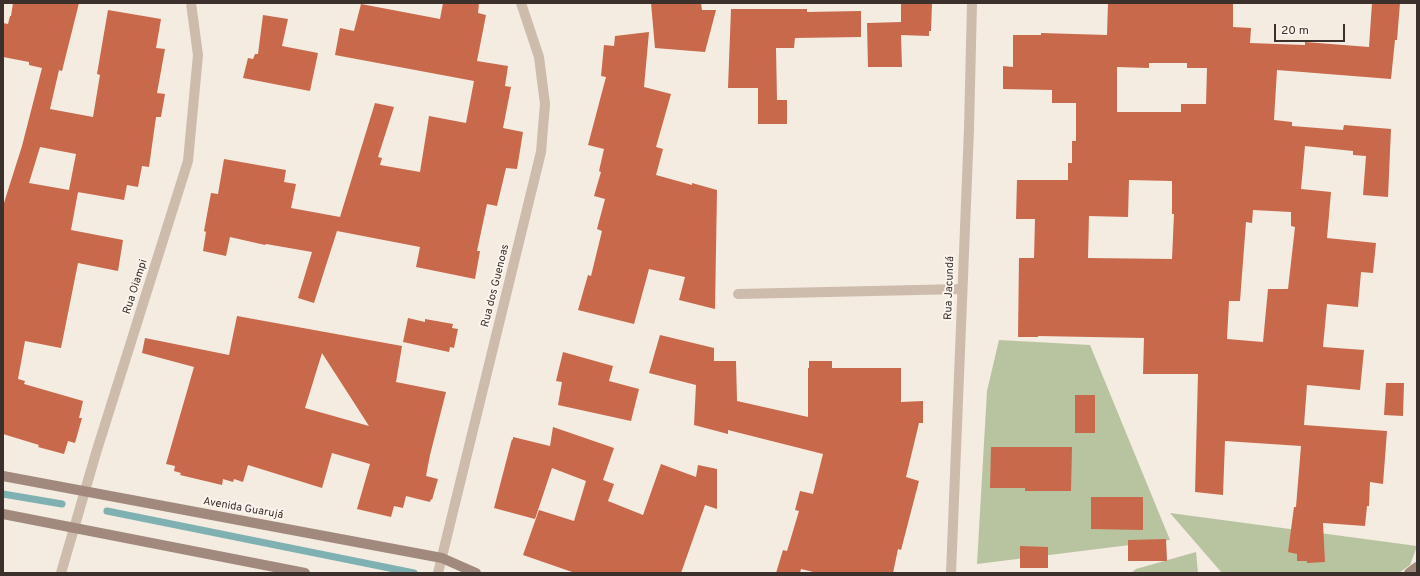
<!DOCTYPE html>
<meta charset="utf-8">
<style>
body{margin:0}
#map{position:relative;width:1420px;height:576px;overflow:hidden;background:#f4ebe1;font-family:Overpass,sans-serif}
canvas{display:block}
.frame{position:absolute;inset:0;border:4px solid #3b302b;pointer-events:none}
.scale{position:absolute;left:1274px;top:24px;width:71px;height:18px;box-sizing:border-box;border:2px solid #3b302b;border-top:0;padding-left:5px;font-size:12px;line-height:14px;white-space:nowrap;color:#3b302b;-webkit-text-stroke:3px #fbf5ee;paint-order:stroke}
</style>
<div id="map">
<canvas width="1420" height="576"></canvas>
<div class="frame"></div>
<div class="scale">20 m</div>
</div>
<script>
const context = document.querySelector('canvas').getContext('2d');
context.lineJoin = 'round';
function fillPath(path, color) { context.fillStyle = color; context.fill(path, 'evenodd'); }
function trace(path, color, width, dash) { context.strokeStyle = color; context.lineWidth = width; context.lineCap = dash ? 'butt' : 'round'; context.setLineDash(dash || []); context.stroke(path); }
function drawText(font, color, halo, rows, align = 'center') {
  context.font = font + ' Overpass,sans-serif'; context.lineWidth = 4; context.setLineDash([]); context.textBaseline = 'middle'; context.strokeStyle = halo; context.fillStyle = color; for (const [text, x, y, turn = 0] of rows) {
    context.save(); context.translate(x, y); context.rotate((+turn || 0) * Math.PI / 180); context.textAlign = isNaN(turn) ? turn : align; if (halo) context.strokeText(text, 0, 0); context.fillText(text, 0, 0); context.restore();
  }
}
fillPath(new Path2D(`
 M 999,340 L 1090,345 L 1170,540 L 977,564 L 987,391 Z
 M 1170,513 L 1417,546 L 1410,565 L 1399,573 L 1222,573 Z
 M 1196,552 L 1198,573 L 1131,573 L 1136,569 Z`), '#b8c4a0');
trace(new Path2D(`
 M 3,494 L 62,504
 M 107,511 L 414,573`), '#7fb0b2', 7);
fillPath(new Path2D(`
 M 13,3 L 79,3 L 62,71 L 59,70 L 50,109 L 93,117 L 100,75 L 97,74 L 108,10 L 161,19 L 156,48 L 165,49 L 157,93 L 165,94 L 161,117 L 156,117 L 149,167 L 142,166 L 138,187 L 127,185 L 124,200 L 72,191 L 78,192 L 71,230 L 123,240 L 118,271 L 78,263 L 61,348 L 25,341 L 18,379 L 25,381 L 24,384 L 83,401 L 79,418 L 82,418 L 75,443 L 68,441 L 64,454 L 38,447 L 39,445 L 3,434 L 3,206 L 22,146 L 42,68 L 29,65 L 29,62 L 3,57 L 3,23 L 8,24 L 10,16 L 11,16 ZM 40,147 L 76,154 L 69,190 L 29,183 Z
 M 443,3 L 479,3 L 478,13 L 486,15 L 477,61 L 508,66 L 505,86 L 511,87 L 503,128 L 523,132 L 517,169 L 506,168 L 497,206 L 487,204 L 477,251 L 480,251 L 475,279 L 416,267 L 420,247 L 337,231 L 314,303 L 298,298 L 312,252 L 266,244 L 265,245 L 230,237 L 226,256 L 203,251 L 206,232 L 204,231 L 211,193 L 218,194 L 224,159 L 286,170 L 284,182 L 296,184 L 291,208 L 340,217 L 375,103 L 394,107 L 378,157 L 382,158 L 380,165 L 420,172 L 429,116 L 466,123 L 474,81 L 335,55 L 340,28 L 354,31 L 361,4 L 440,19 Z
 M 651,3 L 701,3 L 702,10 L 716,10 L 705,52 L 655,48 Z
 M 901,3 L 932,3 L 931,31 L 929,31 L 929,36 L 901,35 L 902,67 L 868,67 L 867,23 L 901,22 Z
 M 1108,3 L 1233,3 L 1233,27 L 1251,28 L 1250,43 L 1305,45 L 1305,42 L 1369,47 L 1372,3 L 1400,3 L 1397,40 L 1395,40 L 1391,79 L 1277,70 L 1274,120 L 1292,122 L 1292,126 L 1343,130 L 1344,125 L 1391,129 L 1388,197 L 1363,195 L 1366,156 L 1353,155 L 1353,151 L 1305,146 L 1301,189 L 1331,192 L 1327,238 L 1376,243 L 1373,273 L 1361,272 L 1358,307 L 1327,304 L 1323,347 L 1364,350 L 1360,390 L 1307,385 L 1304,425 L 1387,431 L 1383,484 L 1370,482 L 1369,506 L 1367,506 L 1365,526 L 1323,523 L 1325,562 L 1307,563 L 1307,561 L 1297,561 L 1297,554 L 1288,552 L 1294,507 L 1296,507 L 1301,446 L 1225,441 L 1223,495 L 1195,492 L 1198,374 L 1143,374 L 1144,338 L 1038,336 L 1038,337 L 1018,337 L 1019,258 L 1034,258 L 1035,219 L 1016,219 L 1017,180 L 1068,180 L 1068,163 L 1072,163 L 1072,141 L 1076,141 L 1076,103 L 1052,103 L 1052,90 L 1003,89 L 1003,66 L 1013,67 L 1013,35 L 1041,35 L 1041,33 L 1107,35 ZM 1149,63 L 1187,63 L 1187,68 L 1207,68 L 1206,104 L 1181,104 L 1181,112 L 1117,112 L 1117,67 L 1149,68 ZM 1129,180 L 1172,181 L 1172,214 L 1174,214 L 1172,259 L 1088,258 L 1089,216 L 1128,217 ZM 1253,210 L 1291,212 L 1291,226 L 1295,227 L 1288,289 L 1268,289 L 1263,342 L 1227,339 L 1229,301 L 1240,301 L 1246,222 L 1252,223 Z
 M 731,9 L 807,9 L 807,12 L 861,11 L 861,37 L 795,38 L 794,48 L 776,48 L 777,100 L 787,100 L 787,124 L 758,124 L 758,88 L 728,88 Z
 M 263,15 L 288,19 L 282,46 L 318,53 L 310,91 L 243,78 L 248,58 L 253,59 L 255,54 L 258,54 Z
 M 649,32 L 644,87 L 671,94 L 656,147 L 663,149 L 656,175 L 692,185 L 692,183 L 717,190 L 715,309 L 679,300 L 685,277 L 649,269 L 634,324 L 578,310 L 588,275 L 591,276 L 602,231 L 597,229 L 605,199 L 594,196 L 601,172 L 599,171 L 604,149 L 588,145 L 606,77 L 601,76 L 604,45 L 614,46 L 615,36 Z
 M 237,316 L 402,346 L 396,382 L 446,392 L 430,455 L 426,476 L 438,479 L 432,500 L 431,499 L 430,502 L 406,496 L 403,508 L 394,506 L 391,517 L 357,509 L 370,464 L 332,453 L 322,488 L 248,465 L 243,482 L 234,479 L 233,482 L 223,479 L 222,485 L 180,475 L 181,473 L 174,471 L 175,466 L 166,464 L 194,367 L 142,353 L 145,338 L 229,355 ZM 322,353 L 369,426 L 305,408 Z
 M 408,318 L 425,322 L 425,319 L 453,324 L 452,328 L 458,329 L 454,348 L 450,347 L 449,352 L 403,342 Z
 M 660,335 L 714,348 L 714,361 L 736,361 L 737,401 L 808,417 L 808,368 L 809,368 L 809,361 L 832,361 L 832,368 L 901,368 L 901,402 L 923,401 L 923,423 L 919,423 L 906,477 L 919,481 L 901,550 L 898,549 L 893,573 L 817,573 L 801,569 L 800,573 L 776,573 L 783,550 L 787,551 L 799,511 L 795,510 L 800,491 L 813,494 L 823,454 L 728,430 L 728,434 L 694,425 L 696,385 L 649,373 Z
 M 563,352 L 613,366 L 609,381 L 639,389 L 631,421 L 558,405 L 562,382 L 556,381 Z
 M 1386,383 L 1404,383 L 1403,416 L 1384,415 Z
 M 1075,395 L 1095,395 L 1095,433 L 1075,433 Z
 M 553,427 L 614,448 L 603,480 L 614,484 L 608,501 L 643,515 L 661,464 L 696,477 L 698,465 L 717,469 L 717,509 L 705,505 L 681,573 L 575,573 L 523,555 L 539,510 L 574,521 L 586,481 L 552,468 L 535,519 L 494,508 L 512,439 L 513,440 L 513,437 L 550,446 Z
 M 991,447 L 1072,447 L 1071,491 L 1025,491 L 1025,488 L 990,488 Z
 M 1091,497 L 1143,497 L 1143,530 L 1091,529 Z
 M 1166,539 L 1167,561 L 1128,561 L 1128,540 Z
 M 1020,546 L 1048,547 L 1048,568 L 1020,568 Z`), '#c8694b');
trace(new Path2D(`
 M 738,294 L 962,289`), '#cdbbac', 10);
trace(new Path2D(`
 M 61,573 L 96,453 L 188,161 L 198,55 L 191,3
 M 438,573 L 541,152 L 545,104 L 539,57 L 521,3
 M 951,573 L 969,129 L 972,3`), '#cdbbac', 10);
trace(new Path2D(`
 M 3,476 L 442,558 L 476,573
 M 3,514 L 305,573
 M 1409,573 L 1417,567`), '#a18a7d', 10);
drawText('11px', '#3b302b', '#fbf5ee', [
 ["Rua dos Guenoas",496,286,-76],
 ["Rua Oiampi",136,287,-72],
 ["Rua Jacundá",950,288,-88],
 ["Avenida Guarujá",243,509,10]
]);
</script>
